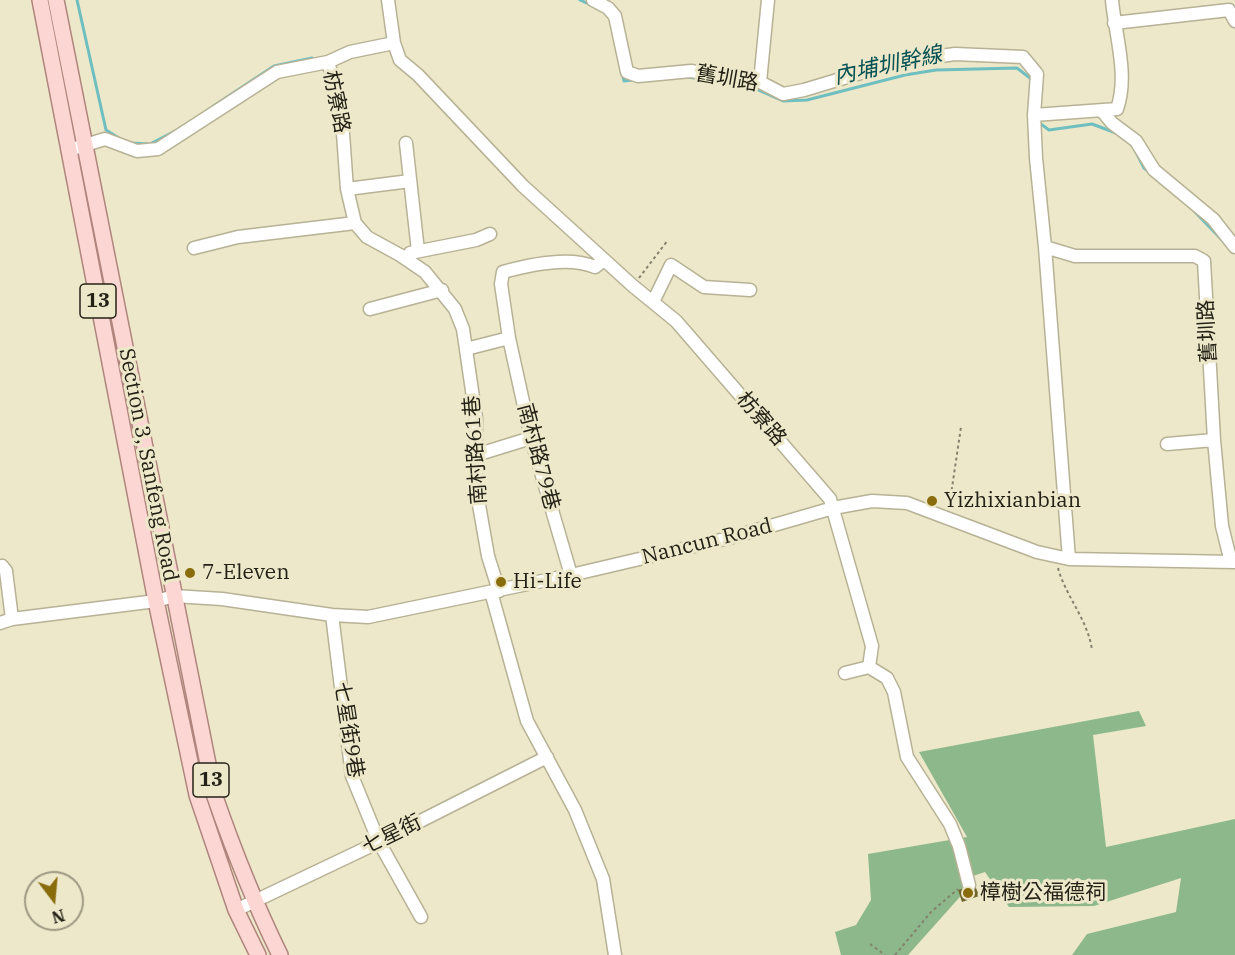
<!DOCTYPE html>
<meta charset="utf-8">
<style>
body{margin:0}
#map{position:relative;width:1235px;height:955px;overflow:hidden;background:#ede8ca;font-family:"IBM Plex Serif",serif}
canvas{display:block}
.north{position:absolute;left:24px;top:871px;width:60px;height:60px;box-sizing:border-box;background:#ede8ca;border:2px solid #9d9982;border-radius:50%;rotate:164deg;font-size:16px;font-weight:700;line-height:24px;text-align:center;color:#242217}
.north::after{content:'';display:block;margin:auto;width:21px;height:27px;background:#896c0c;clip-path:polygon(50% 0,100% 100%,50% 72%,0 100%)}
</style>
<div id="map">
<canvas width="1235" height="955"></canvas>
<div class="north">N</div>
</div>
<script>
const context = document.querySelector('canvas').getContext('2d');
context.lineJoin = 'round';
function fillPath(path, color) { context.fillStyle = color; context.fill(path, 'evenodd'); }
function trace(path, color, width, dash) { context.strokeStyle = color; context.lineWidth = width; context.lineCap = dash ? 'butt' : 'round'; context.setLineDash(dash || []); context.stroke(path); }
function drawText(font, color, halo, rows, align = 'center') {
  context.font = font + ' "IBM Plex Serif","Noto Sans TC",serif'; context.lineWidth = 6; context.setLineDash([]); context.textBaseline = 'middle'; context.strokeStyle = halo; context.fillStyle = color; for (const [text, x, y, turn = 0] of rows) {
    context.save(); context.translate(x, y); context.rotate((+turn || 0) * Math.PI / 180); context.textAlign = isNaN(turn) ? turn : align; if (halo) context.strokeText(text, 0, 0); context.fillText(text, 0, 0); context.restore();
  }
}
fillPath(new Path2D(`
 M 1139,711 L 1146,726 L 1093,735 L 1106,847 L 1235,819 L 1235,955 L 1072,955 L 1087,934 L 1176,912 L 1181,878 L 1094,906 L 1009,907 L 985,872 L 967,878 L 967,889 L 908,955 L 841,955 L 835,932 L 856,925 L 871,900 L 868,854 L 967,837 L 919,752 Z`), '#8db88b');
trace(new Path2D(`
 M 77,0 L 106,130 L 119,138
 M 580,0 L 591,5
 M 622,72 L 624,81 L 633,80
 M 687,77 L 702,79
 M 747,85 L 783,101 L 807,100 L 905,75 L 936,70 L 1017,68 L 1030,78 L 1031,83
 M 212,107 L 274,66 L 312,58
 M 1037,121 L 1049,130 L 1092,124 L 1116,133
 M 130,143 L 150,144 L 177,130
 M 1134,148 L 1144,168 L 1149,172
 M 1195,212 L 1222,240`), '#6fbfc1', 3);
fillPath(new Path2D(`
 M 975,885 L 979,896 L 962,902 L 958,890 Z`), '#70662c');
const minor = new Path2D(`
 M 388,0 L 394,43 L 400,60 L 418,75 L 523,186 L 633,286 L 676,321 L 830,499 L 872,646 L 869,667 L 887,678 L 894,692 L 907,757 L 950,824 L 959,846 L 969,885
 M 593,0 L 608,8 L 615,16 L 627,72 L 638,76 L 691,71 L 760,82 L 783,94 L 804,90 L 897,62 L 955,54 L 1023,57 L 1037,74 L 1034,115 L 1036,158 L 1045,247 L 1069,559
 M 1114,23 L 1229,10 L 1235,21
 M 328,62 L 350,52 L 394,43
 M 760,82 L 768,0
 M 1102,111 L 1112,123 L 1136,141 L 1154,170 L 1213,219 L 1235,247
 M 1034,115 L 1117,109 C 1129,75 1115,35 1112,0
 M 406,143 L 418,251
 M 69,150 L 105,139 L 137,151 L 158,149 L 277,72 L 328,62 L 341,106 L 347,189 L 355,223 L 367,237 L 400,255 L 425,272 L 455,309 L 463,329 L 476,418 L 476,488 L 488,556 L 499,591
 M 347,189 L 410,181
 M 1045,247 L 1075,256 L 1195,256 L 1204,261 L 1214,440 L 1222,526 L 1231,562
 M 194,248 L 238,237 L 355,223
 M 410,253 L 476,240 L 490,234
 M 653,302 L 671,265 L 704,287 L 750,290
 M 370,309 L 442,290
 M 509,338 L 531,438 L 571,575
 M 466,349 L 509,338 L 501,284 L 503,272 C 528,265 570,256 595,267 L 604,260
 M 1167,444 L 1214,440
 M 476,455 L 531,438
 M 0,567 L 2,566 L 6,571 L 12,619
 M 491,592 L 527,721 L 575,810 L 603,879 L 615,955
 M 332,615 L 352,776 L 379,842 L 421,917
 M 0,623 L 12,619 L 156,601 L 174,596 L 222,599 L 332,615 L 368,617 L 571,575 L 729,538 L 833,508 L 872,501 L 907,503 L 1037,552 L 1069,559 L 1235,562
 M 845,673 L 869,667
 M 236,910 L 379,842 L 547,757`);
const major = new Path2D(`
 M 40,0 L 156,601 L 197,795 L 236,910 L 258,955
 M 56,0 L 214,794 C 233,849 254,902 280,955`);
trace(minor, '#b7b295', 15);
trace(major, '#af857d', 18);
trace(new Path2D(`
 M 639,278 L 668,240
 M 949,508 L 961,427
 M 1058,568 C 1066,597 1088,620 1092,650
 M 870,944 L 885,955
 M 895,955 L 931,912 L 958,889`), '#84816d', 2, [3, 3]);
trace(minor, '#fff', 12);
trace(major, '#fcd6d2', 15);
for (const [x, y, r, color] of [
 [932,501,6,"#896c0c"],
 [190,573,6,"#896c0c"],
 [501,582,6,"#896c0c"],
 [968,893,6,"#896c0c"]
]) { const dot = new Path2D(); dot.arc(x, y, r, 0, 2 * Math.PI); context.fillStyle = color; context.fill(dot); trace(dot, '#ede8ca', 2); }
for (const [x, y, w] of [
 [98,301,36],
 [211,780,36]
]) { const box = new Path2D(); box.roundRect(x - w / 2, y - 17, w, 34, 4.5); context.fillStyle = '#ede8ca'; context.fill(box); trace(box, '#242217', 1.5); }
drawText('bold 20px', '#242217', null, [
 ["13",98,301],
 ["13",211,780]
]);
drawText('21px', '#242217', '#ede8ca', [
 ["舊圳路",727,79,10],
 ["枋寮路",336,102,79],
 ["舊圳路",1208,331,-93],
 ["枋寮路",761,419,49],
 ["南村路61巷",476,450,-94],
 ["南村路79巷",538,457,75],
 ["Section 3, Sanfeng Road",148,465,79],
 ["Nancun Road",707,542,-14],
 ["七星街9巷",348,730,81],
 ["七星街",392,835,-26]
]);
drawText('21px', '#242217', '#ede8ca', [
 ["Yizhixianbian",944,501],
 ["7-Eleven",202,573],
 ["Hi-Life",513,582],
 ["樟樹公福德祠",980,893]
], 'left');
drawText('italic 22px', '#055153', '#ede8ca', [
 ["內埔圳幹線",888,66,-12]
]);
</script>
